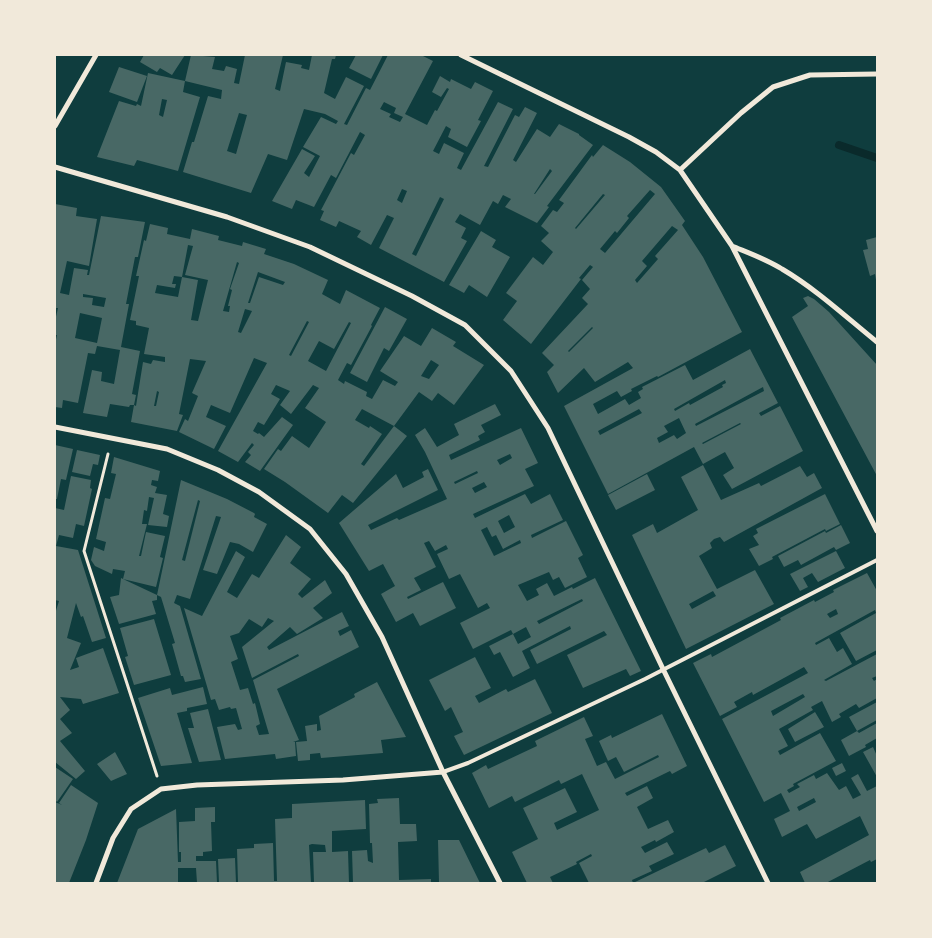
<!DOCTYPE html>
<style>
body{margin:0}
#map{position:relative;width:932px;height:938px;overflow:hidden;background:#0f3d3e;font-family:Overpass,sans-serif}
canvas{display:block}
.frame{position:absolute;inset:0;border:56px solid #f1e9da;pointer-events:none}
</style>
<div id="map">
<canvas width="932" height="938"></canvas>
<div class="frame"></div>
</div>
<script>
const context = document.querySelector('canvas').getContext('2d');
context.lineJoin = 'round';
function trace(path, color, width, dash) { context.strokeStyle = color; context.lineWidth = width; context.lineCap = dash ? 'butt' : 'round'; context.setLineDash(dash || []); context.stroke(path); }
function fillPath(path, color) { context.fillStyle = color; context.fill(path, 'evenodd'); }
trace(new Path2D(`
 M 839,145 L 877,158`), '#0a2a2b', 8);
fillPath(new Path2D(`
 M 144,55 L 185,55 L 172,75 L 160,68 L 157,72 L 140,62 Z
 M 191,55 L 215,57 L 212,69 L 224,71 L 226,66 L 237,69 L 234,83 L 239,84 L 245,55 L 283,55 L 275,89 L 280,91 L 286,62 L 302,65 L 301,68 L 309,70 L 312,55 L 336,55 L 335,59 L 332,59 L 324,93 L 335,99 L 346,77 L 364,86 L 344,124 L 347,125 L 366,88 L 370,90 L 388,55 L 421,55 L 433,61 L 405,114 L 427,125 L 435,110 L 437,111 L 449,89 L 447,88 L 441,97 L 432,92 L 440,76 L 450,82 L 451,79 L 471,89 L 475,82 L 493,91 L 478,120 L 481,121 L 467,147 L 448,137 L 451,129 L 446,126 L 433,151 L 439,154 L 444,143 L 464,153 L 457,168 L 461,170 L 498,102 L 513,109 L 484,166 L 488,167 L 515,115 L 519,117 L 525,107 L 537,113 L 513,160 L 516,162 L 537,129 L 550,137 L 559,124 L 579,134 L 579,135 L 593,145 L 547,206 L 549,207 L 537,223 L 505,207 L 511,199 L 503,195 L 498,204 L 493,201 L 480,225 L 460,214 L 455,222 L 466,228 L 461,238 L 467,241 L 444,282 L 379,248 L 394,218 L 387,215 L 371,245 L 357,237 L 361,231 L 339,221 L 336,227 L 320,220 L 324,211 L 321,210 L 351,153 L 354,155 L 365,135 L 360,132 L 336,178 L 331,175 L 314,207 L 296,200 L 292,209 L 272,201 L 302,149 L 315,156 L 304,173 L 309,177 L 320,156 L 303,147 L 321,117 L 336,124 L 338,121 L 325,114 L 304,109 L 287,160 L 268,154 L 251,193 L 183,172 L 192,142 L 194,142 L 208,96 L 221,99 L 222,90 L 185,81 ZM 384,102 L 396,108 L 394,113 L 403,117 L 400,122 L 389,117 L 391,114 L 380,109 ZM 239,113 L 247,115 L 236,154 L 227,151 ZM 550,169 L 552,171 L 535,194 L 534,194 ZM 402,189 L 407,191 L 402,203 L 397,200 ZM 440,197 L 444,199 L 416,256 L 412,254 Z
 M 356,55 L 383,55 L 371,79 L 349,68 Z
 M 119,67 L 147,76 L 137,102 L 109,92 Z
 M 148,73 L 185,81 L 183,92 L 200,97 L 178,171 L 137,160 L 134,166 L 97,157 L 119,101 L 136,106 L 137,104 L 141,106 ZM 162,99 L 167,100 L 163,117 L 159,115 Z
 M 603,145 L 630,162 L 661,187 L 685,221 L 682,225 L 703,257 L 742,332 L 658,377 L 657,376 L 631,389 L 632,391 L 621,397 L 617,391 L 593,404 L 598,414 L 625,399 L 629,405 L 641,398 L 638,392 L 643,389 L 642,387 L 685,365 L 693,380 L 750,349 L 778,403 L 759,413 L 761,416 L 780,406 L 803,451 L 732,489 L 723,475 L 734,468 L 725,452 L 703,464 L 694,447 L 608,494 L 564,406 L 633,368 L 628,362 L 595,382 L 584,368 L 558,393 L 547,372 L 554,365 L 542,353 L 588,304 L 582,298 L 590,289 L 582,280 L 593,267 L 590,265 L 579,278 L 581,279 L 531,344 L 503,320 L 517,301 L 506,293 L 533,257 L 543,265 L 553,252 L 541,241 L 549,233 L 541,226 L 553,210 L 557,212 L 564,203 L 559,200 L 592,155 L 593,157 ZM 650,190 L 655,194 L 605,253 L 600,249 L 615,231 L 617,233 L 629,218 L 627,216 ZM 603,194 L 605,195 L 576,229 L 575,228 ZM 672,226 L 678,230 L 655,256 L 658,259 L 637,283 L 635,280 L 647,266 L 642,261 ZM 592,327 L 593,328 L 569,352 L 568,351 ZM 725,380 L 726,383 L 722,385 L 723,387 L 690,405 L 689,403 L 675,411 L 674,409 ZM 763,387 L 764,391 L 696,426 L 695,424 ZM 639,409 L 642,413 L 600,435 L 598,431 ZM 679,418 L 686,433 L 677,439 L 674,435 L 659,443 L 657,438 L 668,432 L 664,426 ZM 740,423 L 741,424 L 703,444 L 702,443 Z
 M 55,204 L 77,208 L 76,216 L 97,219 L 89,266 L 67,261 L 60,293 L 69,295 L 74,268 L 88,270 L 87,275 L 89,275 L 101,216 L 145,222 L 138,257 L 135,257 L 126,304 L 129,304 L 121,347 L 140,351 L 132,394 L 136,395 L 134,405 L 136,406 L 143,362 L 151,364 L 153,360 L 165,362 L 165,357 L 144,354 L 149,328 L 136,325 L 136,321 L 130,320 L 139,276 L 136,276 L 144,240 L 146,241 L 150,224 L 168,228 L 167,234 L 190,239 L 192,229 L 219,236 L 218,240 L 242,246 L 243,242 L 266,249 L 264,254 L 294,264 L 328,280 L 322,294 L 340,304 L 346,290 L 380,308 L 371,325 L 372,326 L 351,365 L 347,363 L 338,380 L 344,384 L 345,381 L 367,392 L 366,396 L 372,399 L 383,380 L 395,386 L 398,382 L 380,371 L 404,336 L 421,346 L 432,328 L 456,342 L 453,346 L 484,365 L 454,405 L 438,393 L 432,401 L 419,392 L 394,426 L 362,409 L 355,420 L 369,428 L 370,426 L 382,434 L 361,464 L 364,466 L 394,426 L 407,436 L 353,503 L 342,495 L 328,513 L 285,482 L 264,469 L 278,449 L 281,451 L 292,436 L 309,448 L 326,422 L 305,408 L 319,388 L 313,385 L 291,414 L 280,405 L 290,391 L 276,385 L 271,394 L 280,399 L 264,425 L 258,422 L 253,431 L 258,434 L 259,433 L 264,437 L 282,417 L 293,425 L 260,471 L 245,462 L 251,455 L 248,452 L 254,445 L 252,443 L 238,462 L 218,451 L 267,363 L 254,358 L 230,413 L 211,405 L 206,417 L 226,426 L 214,449 L 179,432 L 185,419 L 188,421 L 198,396 L 192,393 L 206,361 L 190,359 L 179,414 L 183,415 L 177,431 L 131,422 L 134,405 L 130,405 L 129,407 L 110,404 L 107,417 L 83,413 L 92,370 L 102,372 L 101,381 L 114,384 L 120,350 L 97,346 L 95,354 L 88,353 L 78,403 L 63,400 L 62,408 L 55,407 L 55,344 L 57,335 L 55,335 L 55,321 L 58,308 L 55,308 ZM 188,245 L 193,246 L 185,275 L 208,280 L 198,321 L 191,320 L 198,280 L 182,277 ZM 237,262 L 239,263 L 230,289 L 232,290 L 228,306 L 230,306 L 229,312 L 223,311 ZM 258,272 L 285,282 L 283,285 L 259,277 L 250,303 L 248,303 ZM 174,276 L 182,277 L 178,297 L 155,293 L 157,285 L 175,288 L 176,284 L 172,284 ZM 83,294 L 106,298 L 104,307 L 92,305 L 93,298 L 83,297 ZM 245,309 L 252,311 L 241,333 L 238,332 ZM 80,313 L 102,318 L 97,343 L 75,338 ZM 307,321 L 309,322 L 291,356 L 289,355 ZM 349,322 L 351,323 L 326,371 L 308,361 L 319,341 L 334,349 ZM 431,360 L 439,365 L 429,379 L 421,376 ZM 157,391 L 159,392 L 156,406 L 154,406 Z
 M 481,231 L 496,240 L 492,247 L 510,257 L 487,297 L 469,285 L 464,293 L 449,285 Z
 M 877,237 L 877,280 L 876,280 L 875,274 L 870,276 L 863,250 L 868,249 L 866,240 Z
 M 808,296 L 814,299 L 829,312 L 877,365 L 877,476 L 792,317 L 808,306 L 803,298 Z
 M 385,307 L 407,319 L 389,351 L 384,348 L 367,382 L 350,373 Z
 M 495,404 L 501,415 L 481,425 L 485,432 L 478,436 L 480,440 L 449,455 L 451,460 L 521,428 L 538,463 L 525,469 L 534,486 L 473,514 L 475,518 L 525,494 L 531,504 L 550,494 L 563,520 L 531,535 L 532,538 L 566,521 L 583,555 L 578,558 L 587,577 L 565,588 L 559,577 L 553,580 L 549,572 L 518,585 L 527,601 L 539,595 L 536,589 L 547,583 L 554,596 L 572,587 L 573,589 L 595,578 L 641,671 L 630,676 L 626,669 L 583,688 L 567,655 L 607,635 L 604,631 L 537,664 L 530,650 L 571,629 L 570,626 L 522,651 L 530,668 L 513,677 L 500,652 L 494,655 L 489,646 L 513,634 L 518,644 L 531,637 L 526,627 L 513,634 L 511,630 L 473,649 L 460,623 L 490,608 L 487,603 L 478,608 L 460,574 L 449,579 L 437,554 L 448,549 L 446,545 L 435,551 L 429,541 L 424,543 L 436,567 L 414,578 L 421,590 L 407,597 L 408,599 L 443,582 L 456,608 L 420,626 L 413,613 L 396,622 L 381,594 L 395,586 L 383,564 L 369,571 L 339,523 L 396,474 L 403,488 L 424,477 L 422,472 L 428,469 L 438,490 L 368,525 L 371,530 L 397,518 L 399,520 L 447,499 L 425,452 L 415,435 L 425,428 L 437,447 L 459,435 L 454,424 ZM 510,454 L 512,458 L 500,465 L 497,460 ZM 477,471 L 478,473 L 455,484 L 454,482 ZM 484,482 L 487,487 L 475,493 L 472,488 ZM 509,515 L 515,527 L 504,533 L 498,521 ZM 487,527 L 492,537 L 496,535 L 503,549 L 520,540 L 521,543 L 494,556 L 481,530 ZM 582,599 L 583,601 L 539,624 L 537,621 Z
 M 55,445 L 73,449 L 66,480 L 61,479 L 57,499 L 55,499 Z
 M 77,450 L 100,455 L 98,465 L 93,464 L 90,476 L 72,472 Z
 M 114,457 L 160,471 L 158,481 L 152,480 L 151,485 L 157,487 L 155,493 L 167,495 L 163,514 L 169,516 L 167,527 L 148,525 L 154,498 L 149,497 L 147,511 L 144,510 L 142,524 L 147,524 L 139,556 L 141,556 L 146,532 L 165,536 L 160,557 L 163,558 L 156,587 L 123,579 L 157,595 L 157,600 L 152,601 L 156,614 L 119,624 L 110,597 L 119,595 L 121,578 L 123,579 L 125,571 L 113,569 L 112,574 L 95,566 L 91,560 L 94,547 L 104,551 L 106,542 L 96,539 L 105,498 L 110,499 L 116,474 L 111,473 Z
 M 703,465 L 721,500 L 759,483 L 761,486 L 800,466 L 807,477 L 814,473 L 822,488 L 724,542 L 720,537 L 714,539 L 710,543 L 712,548 L 699,556 L 717,589 L 755,570 L 774,604 L 686,649 L 632,535 L 653,524 L 657,533 L 698,510 L 681,477 ZM 713,591 L 716,596 L 692,609 L 689,604 Z
 M 647,474 L 655,490 L 616,510 L 608,495 Z
 M 71,476 L 91,480 L 90,488 L 92,489 L 84,526 L 76,524 L 73,538 L 59,535 L 56,546 L 78,550 L 106,638 L 92,642 L 83,616 L 81,617 L 76,603 L 67,638 L 81,643 L 70,670 L 79,667 L 76,658 L 103,648 L 119,693 L 83,704 L 81,699 L 60,697 L 70,710 L 60,719 L 72,733 L 60,741 L 85,771 L 76,779 L 55,762 L 55,614 L 59,601 L 55,600 L 55,508 L 64,510 Z
 M 181,480 L 227,499 L 254,513 L 255,514 L 254,517 L 267,524 L 253,552 L 239,544 L 230,542 L 217,574 L 203,570 L 221,517 L 216,516 L 190,599 L 177,595 L 174,603 L 180,606 L 201,679 L 185,682 L 183,676 L 181,676 L 172,644 L 175,643 L 161,597 L 157,595 ZM 198,500 L 200,501 L 185,561 L 182,560 Z
 M 825,494 L 840,524 L 826,531 L 825,529 L 772,557 L 773,559 L 759,566 L 749,549 L 759,545 L 753,536 L 758,533 L 756,529 Z
 M 841,525 L 850,543 L 836,550 L 834,547 L 801,565 L 798,560 L 784,567 L 778,556 L 825,531 L 826,533 Z
 M 286,535 L 301,547 L 290,563 L 311,579 L 298,594 L 302,598 L 325,580 L 332,593 L 313,608 L 323,618 L 297,634 L 290,627 L 267,647 L 269,650 L 342,612 L 349,626 L 338,631 L 340,636 L 351,630 L 359,647 L 277,689 L 299,740 L 293,742 L 295,742 L 296,756 L 276,759 L 275,754 L 225,759 L 217,727 L 235,724 L 238,730 L 242,729 L 236,708 L 231,709 L 230,707 L 219,710 L 215,699 L 211,700 L 184,608 L 202,616 L 236,551 L 245,557 L 227,592 L 237,598 L 252,574 L 259,578 ZM 268,618 L 274,621 L 242,647 L 252,678 L 298,654 L 299,656 L 253,680 L 269,734 L 259,735 L 256,726 L 260,724 L 255,703 L 253,704 L 248,688 L 240,690 L 231,662 L 238,659 L 230,636 L 239,633 L 249,619 L 262,627 Z
 M 836,551 L 845,568 L 818,582 L 812,573 L 803,578 L 808,587 L 800,591 L 790,574 Z
 M 867,573 L 877,591 L 877,650 L 856,661 L 840,633 L 876,613 L 875,610 L 815,643 L 816,645 L 829,638 L 837,652 L 843,648 L 852,664 L 824,680 L 826,681 L 877,654 L 877,676 L 872,678 L 874,681 L 877,679 L 877,698 L 859,708 L 856,704 L 839,714 L 841,717 L 832,722 L 822,701 L 811,707 L 813,710 L 779,729 L 788,746 L 778,751 L 780,755 L 820,733 L 836,761 L 793,784 L 794,786 L 787,790 L 789,793 L 800,787 L 797,784 L 814,775 L 816,779 L 827,773 L 839,790 L 846,786 L 853,799 L 861,795 L 851,778 L 858,774 L 867,791 L 877,786 L 877,859 L 871,862 L 870,860 L 826,883 L 805,883 L 800,872 L 869,835 L 860,816 L 816,839 L 807,824 L 782,837 L 774,819 L 790,811 L 781,793 L 764,802 L 722,719 L 808,673 L 804,667 L 753,695 L 752,692 L 734,702 L 737,707 L 720,716 L 693,663 L 711,654 L 712,657 L 781,620 L 780,618 L 814,600 L 815,602 L 834,592 L 833,590 ZM 836,609 L 838,614 L 830,618 L 827,614 ZM 803,694 L 805,697 L 773,716 L 771,711 ZM 814,798 L 816,802 L 799,811 L 797,807 Z
 M 154,619 L 171,675 L 134,685 L 125,657 L 128,656 L 120,628 Z
 M 475,657 L 491,688 L 475,696 L 479,703 L 506,689 L 508,692 L 535,679 L 552,713 L 464,755 L 454,736 L 463,732 L 451,707 L 445,711 L 429,680 Z
 M 377,682 L 406,737 L 381,740 L 383,753 L 321,758 L 320,753 L 310,754 L 310,760 L 298,761 L 296,742 L 307,741 L 305,726 L 317,724 L 317,731 L 321,730 L 319,716 L 355,697 L 354,694 Z
 M 203,687 L 207,704 L 187,708 L 187,711 L 177,713 L 192,763 L 161,766 L 138,698 L 170,688 L 172,695 Z
 M 877,702 L 877,720 L 857,731 L 849,717 Z
 M 208,709 L 221,760 L 199,762 L 188,728 L 194,728 L 190,713 Z
 M 815,712 L 824,727 L 795,742 L 788,729 Z
 M 662,714 L 687,766 L 672,774 L 670,771 L 625,793 L 627,796 L 647,786 L 653,798 L 637,807 L 648,829 L 668,820 L 674,832 L 656,842 L 655,840 L 641,847 L 645,853 L 667,842 L 674,854 L 649,866 L 652,871 L 632,880 L 633,883 L 706,848 L 709,853 L 725,845 L 736,866 L 702,883 L 589,883 L 579,863 L 592,856 L 591,854 L 576,862 L 577,864 L 550,877 L 553,883 L 527,883 L 512,852 L 538,839 L 523,808 L 565,788 L 577,812 L 554,823 L 557,830 L 599,810 L 582,774 L 561,784 L 559,780 L 515,802 L 512,796 L 489,808 L 472,773 L 486,765 L 488,769 L 537,746 L 535,741 L 584,717 L 593,736 L 585,739 L 597,766 L 606,762 L 615,779 L 659,757 L 658,755 L 624,772 L 616,757 L 608,761 L 599,741 L 611,735 L 612,738 Z
 M 877,723 L 877,738 L 865,745 L 866,747 L 849,756 L 841,740 L 857,731 L 859,733 Z
 M 873,747 L 877,756 L 877,777 L 863,752 Z
 M 115,752 L 127,774 L 111,781 L 97,764 Z
 M 842,763 L 846,771 L 836,776 L 832,768 Z
 M 55,767 L 73,779 L 57,802 L 55,800 Z
 M 71,785 L 98,803 L 86,840 L 69,883 L 56,883 L 55,802 L 62,805 L 59,803 Z
 M 399,798 L 400,824 L 416,824 L 417,841 L 398,842 L 399,880 L 431,879 L 431,883 L 353,883 L 352,851 L 367,850 L 368,861 L 373,863 L 372,843 L 370,843 L 369,804 L 378,803 L 377,799 Z
 M 365,800 L 366,829 L 332,831 L 332,852 L 348,851 L 349,883 L 314,883 L 313,852 L 326,852 L 325,845 L 312,844 L 309,845 L 311,883 L 238,883 L 237,849 L 254,848 L 254,844 L 273,843 L 274,881 L 277,881 L 275,819 L 292,818 L 292,804 Z
 M 215,807 L 215,822 L 211,822 L 212,851 L 203,852 L 203,856 L 196,856 L 196,861 L 216,861 L 217,883 L 197,883 L 196,868 L 178,868 L 178,883 L 117,883 L 138,829 L 176,809 L 178,862 L 181,862 L 181,852 L 179,852 L 179,822 L 195,821 L 195,808 Z
 M 438,840 L 459,840 L 480,883 L 439,883 Z
 M 235,858 L 236,883 L 219,883 L 218,859 Z`), '#486865');
trace(new Path2D(`
 M 108,454 L 84,551 L 157,776`), '#f1e9da', 3);
trace(new Path2D(`
 M 443,772 L 468,763 L 645,679 L 877,560`), '#f1e9da', 4);
trace(new Path2D(`
 M 461,55 L 629,137 L 656,152 L 680,170
 M 877,74 L 810,75 L 773,87 L 741,113 L 680,170 L 732,246 L 877,531
 M 55,126 L 96,55
 M 55,167 L 227,217 L 310,247 L 412,296 L 465,325 L 511,371 L 548,428 L 663,669 L 768,883
 M 732,246 C 749,253 766,259 782,269 C 816,289 846,317 877,342
 M 55,427 L 167,449 L 218,470 L 259,492 L 310,529 L 346,574 L 382,637 L 443,772 L 500,883
 M 96,883 L 113,838 L 131,809 L 161,789 L 197,785 L 343,780 L 443,772`), '#f1e9da', 5);
</script>
